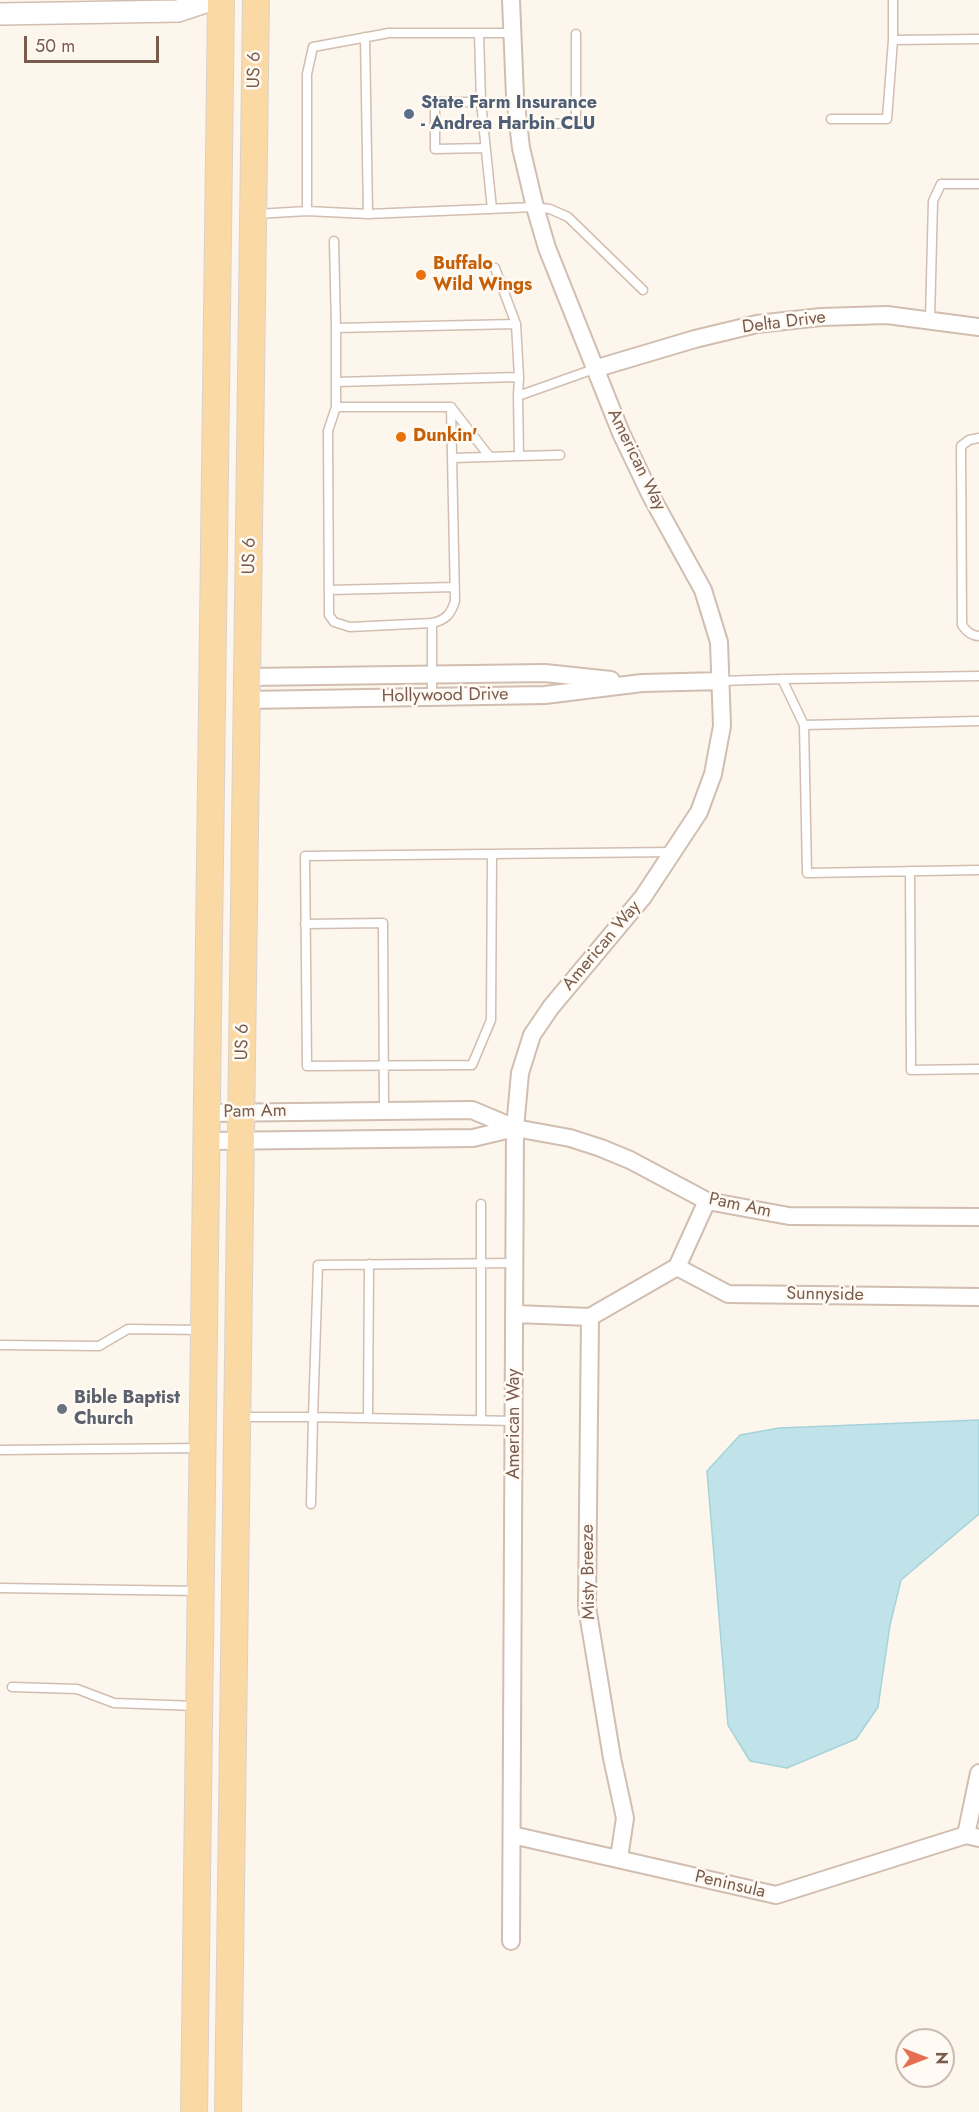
<!DOCTYPE html>
<style>
body{margin:0}
#map{position:relative;width:979px;height:2112px;overflow:hidden;background:#fdf6ec;font-family:Jost,sans-serif}
canvas{display:block}
.north{position:absolute;left:895px;top:2028px;width:60px;height:60px;box-sizing:border-box;background:#fffaf3;border:2px solid #cabbb1;border-radius:50%;rotate:90deg;font-size:16px;font-weight:700;line-height:24px;text-align:center;color:#7a5c4d}
.north::after{content:'';display:block;margin:auto;width:21px;height:27px;background:#e76f51;clip-path:polygon(50% 0,100% 100%,50% 72%,0 100%)}
.scale{position:absolute;left:24px;top:36px;width:135px;height:27px;box-sizing:border-box;border:3px solid #7a5c4d;border-top:0;padding-left:8px;font-size:18px;line-height:21px;white-space:nowrap;color:#7a5c4d;-webkit-text-stroke:4px #fffaf3;paint-order:stroke}
</style>
<div id="map">
<canvas width="979" height="2112"></canvas>
<div class="north">N</div>
<div class="scale">50 m</div>
</div>
<script>
const context = document.querySelector('canvas').getContext('2d');
context.lineJoin = 'round';
function fillPath(path, color) { context.fillStyle = color; context.fill(path, 'evenodd'); }
function trace(path, color, width, dash) { context.strokeStyle = color; context.lineWidth = width; context.lineCap = dash ? 'butt' : 'round'; context.setLineDash(dash || []); context.stroke(path); }
function drawText(font, color, halo, rows, align = 'center') {
  context.font = font + ' Jost,sans-serif'; context.lineWidth = 5; context.setLineDash([]); context.textBaseline = 'middle'; context.strokeStyle = halo; context.fillStyle = color; for (const [text, x, y, turn = 0] of rows) {
    context.save(); context.translate(x, y); context.rotate((+turn || 0) * Math.PI / 180); context.textAlign = isNaN(turn) ? turn : align; if (halo) context.strokeText(text, 0, 0); context.fillText(text, 0, 0); context.restore();
  }
}
const water = new Path2D(`
 M 979,1420 L 979,1514 L 901,1580 L 890,1625 L 878,1707 L 856,1739 L 787,1768 L 750,1761 L 728,1725 L 707,1471 L 740,1435 L 779,1428 Z`);
fillPath(water, '#bfe3e8');
trace(water, '#a5d3da', 1.5);
const service = new Path2D(`
 M 479,33 L 481,102 L 492,209
 M 365,37 L 368,214
 M 893,40 L 979,39
 M 481,102 L 435,102 L 435,149 L 485,148
 M 831,119 L 887,119 L 893,40 L 893,0
 M 518,125 L 576,123 L 576,34
 M 307,211 L 307,74 L 313,47 L 389,33 L 512,33
 M 257,214 L 307,211 L 368,214 L 535,207 L 550,209 L 568,217 L 643,290
 M 334,241 L 336,328
 M 495,268 L 516,324
 M 930,319 L 933,201 L 941,184 L 979,184
 M 336,382 L 336,407 L 328,431 L 329,615 L 334,622 L 350,627 L 432,623 L 432,697
 M 518,396 L 519,377 L 336,382 L 336,328 L 516,324 L 519,377
 M 336,407 L 451,407
 M 451,407 L 489,456
 M 979,438 L 969,440 L 961,446 L 962,625 C 966,631 971,636 979,636
 M 519,456 L 560,455
 M 453,458 L 519,456 L 518,396 L 594,369
 M 329,590 L 455,587
 M 432,623 C 446,620 451,614 455,601 L 451,407
 M 782,679 L 804,725
 M 722,681 L 782,679 L 979,676
 M 979,721 L 804,725 L 807,873 L 979,870
 M 492,855 L 491,1020 L 472,1065 L 307,1066 L 305,856 L 674,852
 M 910,871 L 911,1070 L 979,1069
 M 305,924 L 383,923 L 384,1110
 M 0,1345 L 99,1346 L 128,1329 L 201,1330
 M 238,1417 L 313,1417 L 311,1504
 M 368,1418 L 369,1264
 M 481,1420 L 481,1204
 M 514,1421 L 313,1417 L 318,1265 L 515,1263
 M 0,1450 L 201,1448
 M 0,1588 L 198,1591
 M 12,1687 L 77,1689 L 114,1703 L 196,1706`);
const minor = new Path2D(`
 M 511,0 L 515,96 L 521,148 L 535,207 L 547,248 L 621,433 L 651,496 L 703,590 L 719,642 L 722,726 L 713,774 L 699,812 L 643,897 L 551,1007 L 532,1035 L 520,1073 L 515,1128 L 511,1941
 M 594,369 L 695,339 L 757,324 L 821,317 L 887,315 L 979,327
 M 249,677 L 545,673 L 611,680
 M 247,700 L 545,695 L 642,683 L 722,681
 M 208,1113 L 472,1110 L 515,1128 L 570,1138 L 601,1148 L 630,1160 L 707,1201 L 789,1216 L 979,1217
 M 207,1141 L 473,1138 L 515,1128
 M 677,1267 L 728,1294 L 979,1297
 M 516,1314 L 590,1317 L 677,1267 L 707,1201
 M 590,1317 L 587,1607 L 612,1758 L 625,1818 L 619,1858
 M 512,1835 L 776,1895 L 966,1835 L 979,1838
 M 966,1835 L 979,1773`);
const tertiary = new Path2D(`
 M 0,14 L 178,11 L 211,0`);
const primary = new Path2D(`
 M 194,2112 L 221,0
 M 228,2112 L 256,0`);
trace(service, '#d1beb0', 11);
trace(minor, '#d1beb0', 20);
trace(tertiary, '#d1beb0', 24);
trace(primary, '#dad1cd', 28);
trace(service, '#fff', 8);
trace(minor, '#fff', 16);
trace(tertiary, '#fff', 21);
trace(primary, '#fbd9a5', 26);
for (const [x, y, r, color] of [
 [409,114,6,"#5c6f8a"],
 [421,275,6,"#e8710a"],
 [401,437,6,"#e8710a"],
 [62,1409,6,"#6b7280"]
]) { const dot = new Path2D(); dot.arc(x, y, r, 0, 2 * Math.PI); context.fillStyle = color; context.fill(dot); trace(dot, '#fffaf3', 2); }
drawText('18px', '#7a5c4d', '#fffaf3', [
 ["US 6",255,70,-89],
 ["Delta Drive",784,323,-7],
 ["American Way",636,460,64],
 ["US 6",250,556,-89],
 ["Hollywood Drive",445,696,-1],
 ["American Way",602,946,-50],
 ["US 6",243,1042,-89],
 ["Pam Am",255,1112,-1],
 ["Pam Am",740,1206,12],
 ["Sunnyside",825,1295,1],
 ["American Way",515,1424,-90],
 ["Misty Breeze",589,1572,-91],
 ["Peninsula",730,1885,13]
]);
drawText('bold 18px', '#4e5e75', '#fffaf3', [
 ["State Farm Insurance",421,104],
 ["- Andrea Harbin CLU",421,125]
], 'left');
drawText('bold 18px', '#c56008', '#fffaf3', [
 ["Buffalo",433,265],
 ["Wild Wings",433,286],
 ["Dunkin'",413,437]
], 'left');
drawText('bold 18px', '#5b616d', '#fffaf3', [
 ["Bible Baptist",74,1399],
 ["Church",74,1420]
], 'left');
</script>
